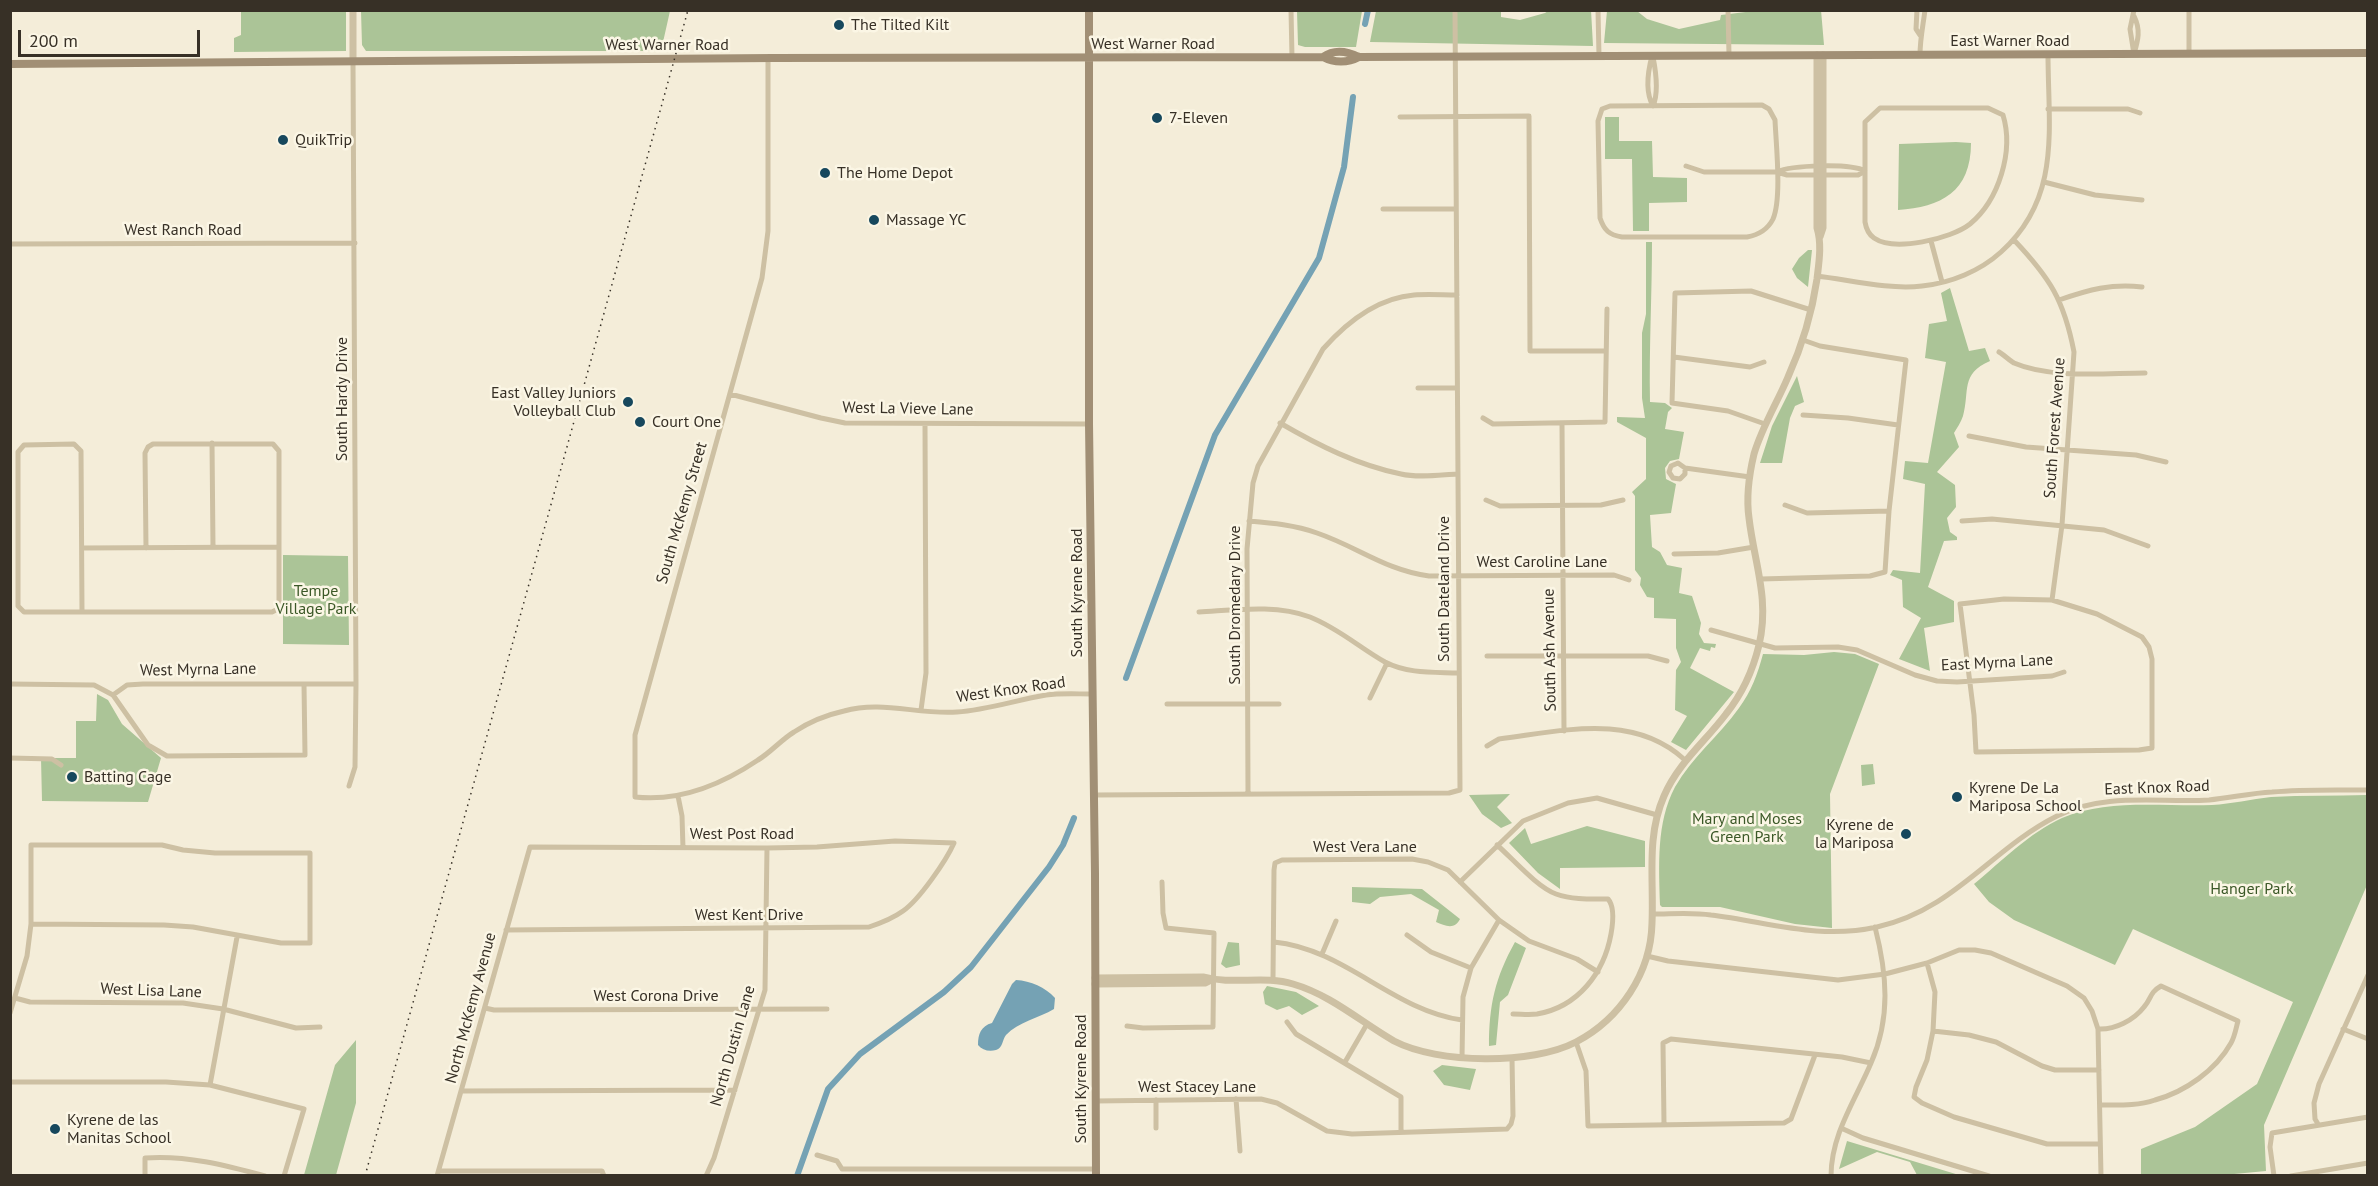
<!DOCTYPE html>
<style>
body{margin:0}
#map{position:relative;width:2378px;height:1186px;overflow:hidden;background:#f4edd9;font-family:"PT Sans",sans-serif}
canvas{display:block}
.frame{position:absolute;inset:0;border:12px solid #373026;pointer-events:none}
.scale{position:absolute;left:18px;top:30px;width:182px;height:27px;box-sizing:border-box;border:3px solid #373026;border-top:0;padding-left:8px;font-size:18px;line-height:21px;white-space:nowrap;color:#373026;-webkit-text-stroke:4px #fbf6e5;paint-order:stroke}
</style>
<div id="map">
<canvas width="2378" height="1186"></canvas>
<div class="frame"></div>
<div class="scale">200 m</div>
</div>
<script>
const context = document.querySelector('canvas').getContext('2d');
context.lineJoin = 'round';
function fillPath(path, color) { context.fillStyle = color; context.fill(path, 'evenodd'); }
function trace(path, color, width, dash) { context.strokeStyle = color; context.lineWidth = width; context.lineCap = dash ? 'butt' : 'round'; context.setLineDash(dash || []); context.stroke(path); }
function drawText(font, color, halo, rows, align = 'center') {
  context.font = font + ' "PT Sans",sans-serif'; context.lineWidth = 5; context.setLineDash([]); context.textBaseline = 'middle'; context.strokeStyle = halo; context.fillStyle = color; for (const [text, x, y, turn = 0] of rows) {
    context.save(); context.translate(x, y); context.rotate((+turn || 0) * Math.PI / 180); context.textAlign = isNaN(turn) ? turn : align; if (halo) context.strokeText(text, 0, 0); context.fillText(text, 0, 0); context.restore();
  }
}
fillPath(new Path2D(`
 M 1591,10 L 1593,46 L 1370,42 L 1376,11 L 1501,11 L 1501,17 L 1520,20 L 1545,13 L 1548,11 Z
 M 1762,10 L 1821,10 L 1824,45 L 1604,43 L 1607,11 L 1637,11 L 1647,19 L 1679,29 L 1720,20 L 1721,15 Z
 M 241,11 L 346,11 L 346,51 L 234,52 L 234,38 L 241,35 Z
 M 361,11 L 361,10 L 670,11 L 661,51 L 366,51 L 362,45 Z
 M 1297,11 L 1362,11 L 1356,47 L 1305,47 L 1298,45 Z
 M 1605,117 L 1619,117 L 1619,141 L 1652,141 L 1653,177 L 1687,178 L 1687,202 L 1649,203 L 1649,231 L 1633,231 L 1632,159 L 1605,159 Z
 M 1956,142 L 1971,143 C 1971,192 1941,207 1898,210 L 1899,144 Z
 M 1646,242 L 1652,242 C 1652,295 1649,348 1650,402 L 1665,403 L 1672,408 L 1668,412 L 1665,429 L 1684,432 L 1679,459 L 1670,461 L 1665,468 L 1666,479 L 1676,484 L 1671,513 L 1650,515 L 1652,547 L 1660,552 L 1667,565 L 1682,568 L 1679,593 L 1692,596 L 1701,623 L 1699,634 L 1704,643 L 1716,644 L 1715,648 L 1711,647 L 1710,651 L 1700,648 L 1690,668 L 1734,692 L 1686,750 L 1671,742 L 1687,716 L 1675,710 L 1676,670 L 1681,662 L 1676,648 L 1676,619 L 1654,618 L 1654,598 L 1647,597 L 1640,585 L 1641,578 L 1635,570 L 1635,496 L 1632,492 L 1646,479 L 1646,438 L 1617,422 L 1617,417 L 1645,418 L 1642,398 L 1642,333 L 1646,314 Z
 M 1808,250 L 1812,250 L 1808,287 L 1797,278 L 1792,269 L 1799,258 Z
 M 1950,288 L 1969,351 L 1985,348 L 1990,361 C 1960,374 1970,391 1963,416 C 1961,422 1957,428 1954,433 L 1959,447 L 1937,472 L 1955,485 L 1956,507 L 1947,518 L 1950,532 L 1957,537 L 1957,540 L 1944,541 L 1928,587 L 1954,601 L 1954,622 L 1924,628 L 1930,671 L 1899,659 L 1921,618 L 1903,607 L 1902,580 L 1890,575 L 1893,570 L 1920,573 L 1925,484 L 1903,479 L 1905,461 L 1928,463 L 1946,362 L 1925,358 L 1929,324 L 1947,321 L 1941,293 Z
 M 1797,376 L 1804,402 L 1795,406 L 1790,418 L 1782,463 L 1760,463 L 1772,426 Z
 M 283,555 L 348,556 L 349,645 L 283,644 Z
 M 1834,652 L 1855,654 L 1879,664 L 1830,794 L 1832,928 L 1795,924 L 1720,907 L 1662,907 L 1660,905 C 1659,865 1656,823 1675,787 C 1692,757 1719,736 1739,708 C 1751,692 1758,673 1763,654 L 1804,655 Z
 M 97,694 L 108,700 L 122,724 L 161,758 L 148,802 L 42,801 L 41,758 L 76,758 L 76,721 L 96,721 Z
 M 1873,764 L 1875,784 L 1862,786 L 1861,765 Z
 M 1510,794 L 1497,807 L 1512,823 L 1501,828 L 1482,814 L 1469,795 Z
 M 2367,795 L 2367,885 L 2264,1125 L 2266,1171 L 2213,1176 L 2141,1175 L 2141,1149 L 2195,1127 L 2257,1084 L 2293,1002 L 2133,929 L 2115,965 L 2014,920 L 1989,902 L 1974,884 C 2002,861 2029,833 2062,818 C 2108,798 2164,807 2212,805 C 2232,804 2251,799 2271,797 C 2303,795 2335,796 2367,795 Z
 M 1587,826 L 1645,841 L 1645,867 L 1560,868 L 1560,889 L 1538,873 L 1509,843 L 1525,828 L 1531,844 Z
 M 1352,887 L 1422,889 L 1460,919 C 1455,930 1445,926 1436,922 L 1439,910 L 1411,894 L 1380,897 L 1370,904 L 1352,902 Z
 M 1228,942 L 1239,943 L 1240,965 L 1226,968 L 1221,964 Z
 M 1515,942 L 1526,948 L 1508,995 L 1500,1002 L 1496,1045 L 1489,1046 C 1489,1005 1495,978 1515,942 Z
 M 1267,986 L 1296,992 L 1319,1006 L 1302,1015 L 1289,1006 L 1277,1010 L 1265,1004 L 1263,992 Z
 M 356,1040 L 356,1103 L 336,1175 L 304,1175 L 335,1065 Z
 M 1442,1065 L 1476,1069 L 1470,1090 L 1444,1085 L 1433,1071 Z
 M 1847,1141 L 1959,1175 L 1917,1175 L 1910,1162 L 1877,1152 L 1839,1169 Z`), '#abc497');
fillPath(new Path2D(`
 M 1016,980 C 1031,981 1045,987 1055,998 L 1054,1009 C 1039,1018 1018,1022 1006,1035 C 1002,1040 1003,1048 996,1050 C 989,1052 982,1050 978,1045 C 978,1034 981,1026 992,1023 L 1012,984 Z`), '#75a2b4');
trace(new Path2D(`
 M 1365,24 L 1368,10
 M 1126,678 L 1215,435 L 1319,258 L 1344,167 L 1353,97
 M 797,1176 L 828,1089 L 860,1054 L 944,992 L 971,967 L 1049,867 L 1063,845 L 1074,818`), '#75a2b4', 6);
trace(new Path2D(`
 M 1291,10 L 1292,57
 M 1598,10 L 1599,56
 M 1728,10 L 1729,55
 M 1917,10 L 1916,29 L 1920,35
 M 2134,10 L 2130,29 L 2134,54
 M 2189,10 L 2189,54
 M 2134,16 C 2141,30 2138,40 2134,54
 M 1920,55 C 1920,39 1923,26 1925,10
 M 1652,56 C 1648,71 1645,92 1653,106
 M 768,58 L 768,231 L 762,278 L 635,735 L 635,797 C 680,802 721,785 758,760 C 771,752 781,740 794,732 C 809,722 826,715 844,711 C 882,700 918,715 957,712 C 987,710 1016,700 1046,695 C 1061,693 1076,694 1091,694
 M 1762,105 L 1769,109 L 1775,120 C 1776,144 1782,198 1773,219 C 1768,229 1758,235 1747,237 L 1622,237 C 1609,235 1604,230 1600,218 L 1598,121 L 1602,109 L 1610,106 Z
 M 1653,106 C 1659,92 1656,72 1653,57
 M 1880,108 L 1988,108 L 2003,115 C 2014,151 1999,200 1970,224 C 1951,239 1894,252 1874,238 C 1868,234 1866,228 1865,222 L 1865,122 Z
 M 2048,109 L 2128,109 L 2140,113
 M 1400,117 L 1529,116 L 1530,351 L 1606,351
 M 1686,166 L 1704,172 L 1777,172 L 1787,175 L 1858,175 L 1865,171
 M 1777,172 C 1791,165 1851,163 1865,171
 M 2044,182 L 2095,195 L 2142,200
 M 1383,209 L 1455,209
 M 2014,240 C 2050,278 2064,300 2074,352 L 2062,525 L 2052,600
 M 1931,241 L 1942,282
 M 10,244 L 355,243
 M 1817,276 C 1850,280 1889,290 1922,286 C 1951,283 1980,271 2001,252 C 2062,197 2048,128 2048,54
 M 2059,300 C 2088,290 2112,283 2142,287
 M 1999,352 C 2004,355 2009,360 2014,363 C 2051,379 2106,373 2145,373
 M 1674,357 L 1750,367 L 1764,362
 M 1418,388 L 1456,388
 M 730,394 L 821,418 L 845,423 L 1089,424
 M 1803,415 L 1848,418 L 1898,425
 M 1483,418 L 1493,424 L 1605,422 L 1607,309
 M 1280,423 C 1318,445 1357,465 1401,474 C 1418,478 1439,475 1457,474
 M 1562,424 L 1564,731
 M 1765,424 L 1728,411 L 1672,403 L 1675,293 L 1751,291 L 1811,310
 M 1969,436 L 2026,447 L 2136,455 L 2166,462
 M 212,443 L 213,547
 M 1685,468 L 1685,474 L 1680,479 L 1673,478 L 1669,472 L 1671,466 L 1678,463 L 1685,468 L 1750,477
 M 1486,500 L 1500,506 L 1601,505 L 1623,500
 M 1785,505 L 1807,513 L 1889,511
 M 1249,521 C 1272,523 1295,525 1317,533 C 1358,547 1385,570 1429,576 L 1614,575 L 1629,580
 M 1962,521 L 1992,519 L 2104,530 L 2148,546
 M 82,548 L 279,547
 M 1674,554 L 1718,553 L 1754,547
 M 1761,579 L 1870,576 L 1885,572 L 1889,511 L 1906,360 L 1820,346 L 1803,340
 M 2004,599 L 2052,600 L 2097,614 L 2142,637 L 2149,647 L 2152,659 L 2152,748 L 2139,750 L 1976,752 L 1974,715 L 1960,604 Z
 M 82,612 L 81,451 L 74,444 L 24,445 L 18,452 L 18,606 L 24,612 L 272,612 L 278,609 L 279,605 L 279,451 L 273,444 L 153,444 L 148,447 L 145,453 L 146,548
 M 1199,612 C 1235,610 1276,604 1310,617 C 1338,628 1360,648 1385,662 C 1408,674 1434,672 1458,673
 M 1711,630 L 1775,648 L 1838,647 L 1857,650 L 1915,675 L 1937,681 L 1957,682 L 2052,676 L 2064,672
 M 1487,656 L 1648,656 L 1667,661
 M 10,684 L 94,685 L 113,695 L 127,685 L 143,684 L 356,684
 M 113,695 L 148,745 L 167,756 L 305,755 L 304,684
 M 1370,698 L 1387,663
 M 1167,704 L 1279,704
 M 921,710 L 926,673 L 925,424
 M 1487,746 L 1499,739 C 1563,731 1633,712 1685,760
 M 10,758 L 52,759 L 61,765
 M 349,786 L 355,767 L 356,684 L 353,61
 M 1248,793 L 1247,549 L 1253,483 L 1258,466 L 1323,349 C 1347,322 1377,298 1414,295 C 1428,294 1443,295 1457,295
 M 1094,795 L 1449,793 L 1460,790 L 1455,10
 M 678,796 L 682,816 L 683,848
 M 1497,845 C 1513,859 1537,887 1556,894 C 1573,900 1591,899 1608,899 C 1615,907 1613,923 1611,934 C 1604,973 1578,1007 1537,1014 C 1529,1015 1521,1014 1513,1014
 M 1460,882 L 1523,821 L 1568,803 L 1597,798 L 1657,815
 M 1652,914 C 1672,914 1692,912 1711,915 C 1769,922 1818,940 1877,927 C 1954,910 1991,849 2057,816 C 2104,792 2159,803 2209,800 C 2230,798 2251,793 2272,792 C 2304,789 2336,790 2368,790
 M 1407,935 L 1431,952 L 1471,968
 M 1274,942 C 1345,949 1392,1010 1462,1020
 M 1322,954 L 1336,921
 M 1647,956 L 1668,961 L 1838,980 L 1885,974 L 1927,963 L 1959,950 L 1975,950 L 1991,953 L 2067,986 L 2084,998 L 2092,1011 L 2098,1029 L 2101,1176
 M 1927,963 L 1935,992 L 1933,1031 L 1927,1060 L 1916,1087 L 1914,1097 L 1922,1103 L 1954,1117 L 2047,1144 L 2100,1144
 M 1273,979 L 1274,870 L 1275,863 L 1282,860 L 1412,859 L 1428,862 L 1448,870 L 1499,920 L 1529,941 L 1577,959 L 1598,972
 M 15,998 L 30,1002 L 183,1003 L 223,1009 L 296,1028 L 320,1027
 M 485,1008 L 494,1010 L 827,1009
 M 10,1013 L 27,956 L 31,924 L 31,845 L 162,845 L 183,850 L 215,853 L 310,853 L 310,943 L 281,943 L 193,927 L 164,925 L 31,924
 M 1287,1022 L 1296,1034 L 1401,1097 L 1401,1132
 M 1127,1026 L 1143,1028 L 1213,1027 L 1214,933 L 1166,928 L 1163,913 L 1162,882
 M 2098,1029 C 2115,1030 2134,1020 2144,1007 C 2152,998 2149,993 2161,986 L 2238,1021 C 2236,1028 2235,1036 2231,1043 C 2216,1070 2185,1092 2155,1100 C 2138,1106 2119,1105 2100,1105
 M 2343,1029 L 2368,1039
 M 1933,1031 L 1969,1035 L 1996,1042 L 2042,1066 L 2055,1070 L 2099,1070
 M 1576,1042 L 1586,1071 L 1588,1126 L 1784,1123 L 1791,1119 L 1815,1055
 M 1462,1058 L 1463,997 L 1471,968 L 1499,920
 M 1345,1062 L 1367,1024
 M 10,1082 L 166,1082 L 210,1085 L 304,1109 L 284,1176
 M 210,1085 L 237,937
 M 462,1091 L 735,1090
 M 1236,1099 L 1240,1151
 M 1156,1100 L 1156,1128
 M 1095,1101 L 1261,1099 L 1277,1103 L 1327,1131 L 1352,1134 L 1507,1129 L 1511,1124 L 1513,1116 L 1512,1058
 M 1664,1124 L 1663,1043 L 1671,1039 L 1842,1057 L 1871,1063
 M 2318,1124 L 2315,1119 L 2314,1103 L 2319,1084 L 2368,975
 M 1841,1128 L 1863,1138 L 1989,1176
 M 817,1155 L 837,1161 L 842,1169 L 1095,1169
 M 439,1171 L 602,1171 L 604,1176
 M 145,1176 L 145,1158 C 186,1155 225,1165 265,1176
 M 437,1176 L 530,847 L 767,848 L 817,847 L 895,841 L 954,843 C 946,861 919,900 903,911 C 892,919 881,923 869,927 L 506,930
 M 706,1176 L 714,1158 L 765,990 L 767,848
 M 1831,1176 C 1831,1134 1856,1099 1871,1063 C 1891,1017 1887,974 1875,927
 M 2274,1176 L 2270,1147 L 2272,1133 L 2368,1117
 M 2291,1176 L 2368,1163`), '#cdc0a3', 5);
trace(new Path2D(`
 M 353,10 L 353,61
 M 1820,237 L 1823,228 L 1823,55
 M 1095,978 L 1204,977 C 1233,985 1264,975 1293,984 C 1331,995 1361,1022 1394,1041 C 1438,1064 1532,1065 1576,1042 C 1620,1019 1651,973 1652,923 C 1654,879 1646,837 1664,796 C 1678,763 1705,742 1726,714 C 1742,694 1753,670 1759,645 C 1770,599 1754,562 1749,518 C 1746,497 1749,475 1754,454 C 1762,427 1777,403 1788,377 C 1802,346 1812,313 1817,279 C 1819,262 1822,244 1817,228 L 1817,55
 M 1095,984 L 1205,983 L 1213,979`), '#cdc0a3', 7);
trace(new Path2D(`
 M 1089,10 L 1089,424 L 1095,873 L 1096,1176
 M 1323,57 C 1334,49 1347,51 1359,57 L 2368,53
 M 10,64 L 773,58 L 1323,57 C 1334,63 1348,63 1359,57`), '#a18f75', 8);
trace(new Path2D(`
 M 365,1176 L 688,10`), '#373026', 1.5, [1.5, 4.5]);
for (const [x, y, r, color] of [
 [839,25,6,"#17485d"],
 [1157,118,6,"#17485d"],
 [283,140,6,"#17485d"],
 [825,173,6,"#17485d"],
 [874,220,6,"#17485d"],
 [628,402,6,"#17485d"],
 [640,422,6,"#17485d"],
 [72,777,6,"#17485d"],
 [1957,797,6,"#17485d"],
 [1906,834,6,"#17485d"],
 [55,1129,6,"#17485d"]
]) { const dot = new Path2D(); dot.arc(x, y, r, 0, 2 * Math.PI); context.fillStyle = color; context.fill(dot); trace(dot, '#fbf6e5', 2); }
drawText('16px', '#373026', '#fbf6e5', [
 ["The Tilted Kilt",851,25],
 ["7-Eleven",1169,118],
 ["QuikTrip",295,140],
 ["The Home Depot",837,173],
 ["Massage YC",886,220],
 ["East Valley Juniors",616,393,"right"],
 ["Volleyball Club",616,411,"right"],
 ["Court One",652,422],
 ["Batting Cage",84,777],
 ["Kyrene De La",1969,788],
 ["Mariposa School",1969,806],
 ["Kyrene de",1894,825,"right"],
 ["la Mariposa",1894,843,"right"],
 ["Kyrene de las",67,1120],
 ["Manitas School",67,1138]
], 'left');
drawText('16px', '#373026', '#fbf6e5', [
 ["East Warner Road",2010,41],
 ["West Warner Road",1153,44],
 ["West Warner Road",667,45],
 ["West Ranch Road",183,230],
 ["South Hardy Drive",342,399,-90],
 ["West La Vieve Lane",908,409,1],
 ["South Forest Avenue",2055,428,-86],
 ["South McKemy Street",682,513,-74],
 ["West Caroline Lane",1542,562],
 ["South Dateland Drive",1444,589,-90],
 ["South Kyrene Road",1077,593,-90],
 ["South Dromedary Drive",1235,605,-90],
 ["South Ash Avenue",1550,650,-91],
 ["East Myrna Lane",1997,663,-3],
 ["West Myrna Lane",198,670,-1],
 ["West Knox Road",1011,690,-8],
 ["East Knox Road",2157,788,-2],
 ["West Post Road",742,834],
 ["West Vera Lane",1365,847],
 ["West Kent Drive",749,915],
 ["West Lisa Lane",151,991,2],
 ["West Corona Drive",656,996],
 ["North McKemy Avenue",471,1008,-75],
 ["North Dustin Lane",733,1046,-74],
 ["South Kyrene Road",1081,1079,-90],
 ["West Stacey Lane",1197,1087]
]);
drawText('16px', '#3b5827', '#fbf6e5', [
 ["Tempe",316,591],
 ["Village Park",316,609],
 ["Mary and Moses",1747,819],
 ["Green Park",1747,837],
 ["Hanger Park",2252,889]
]);
</script>
